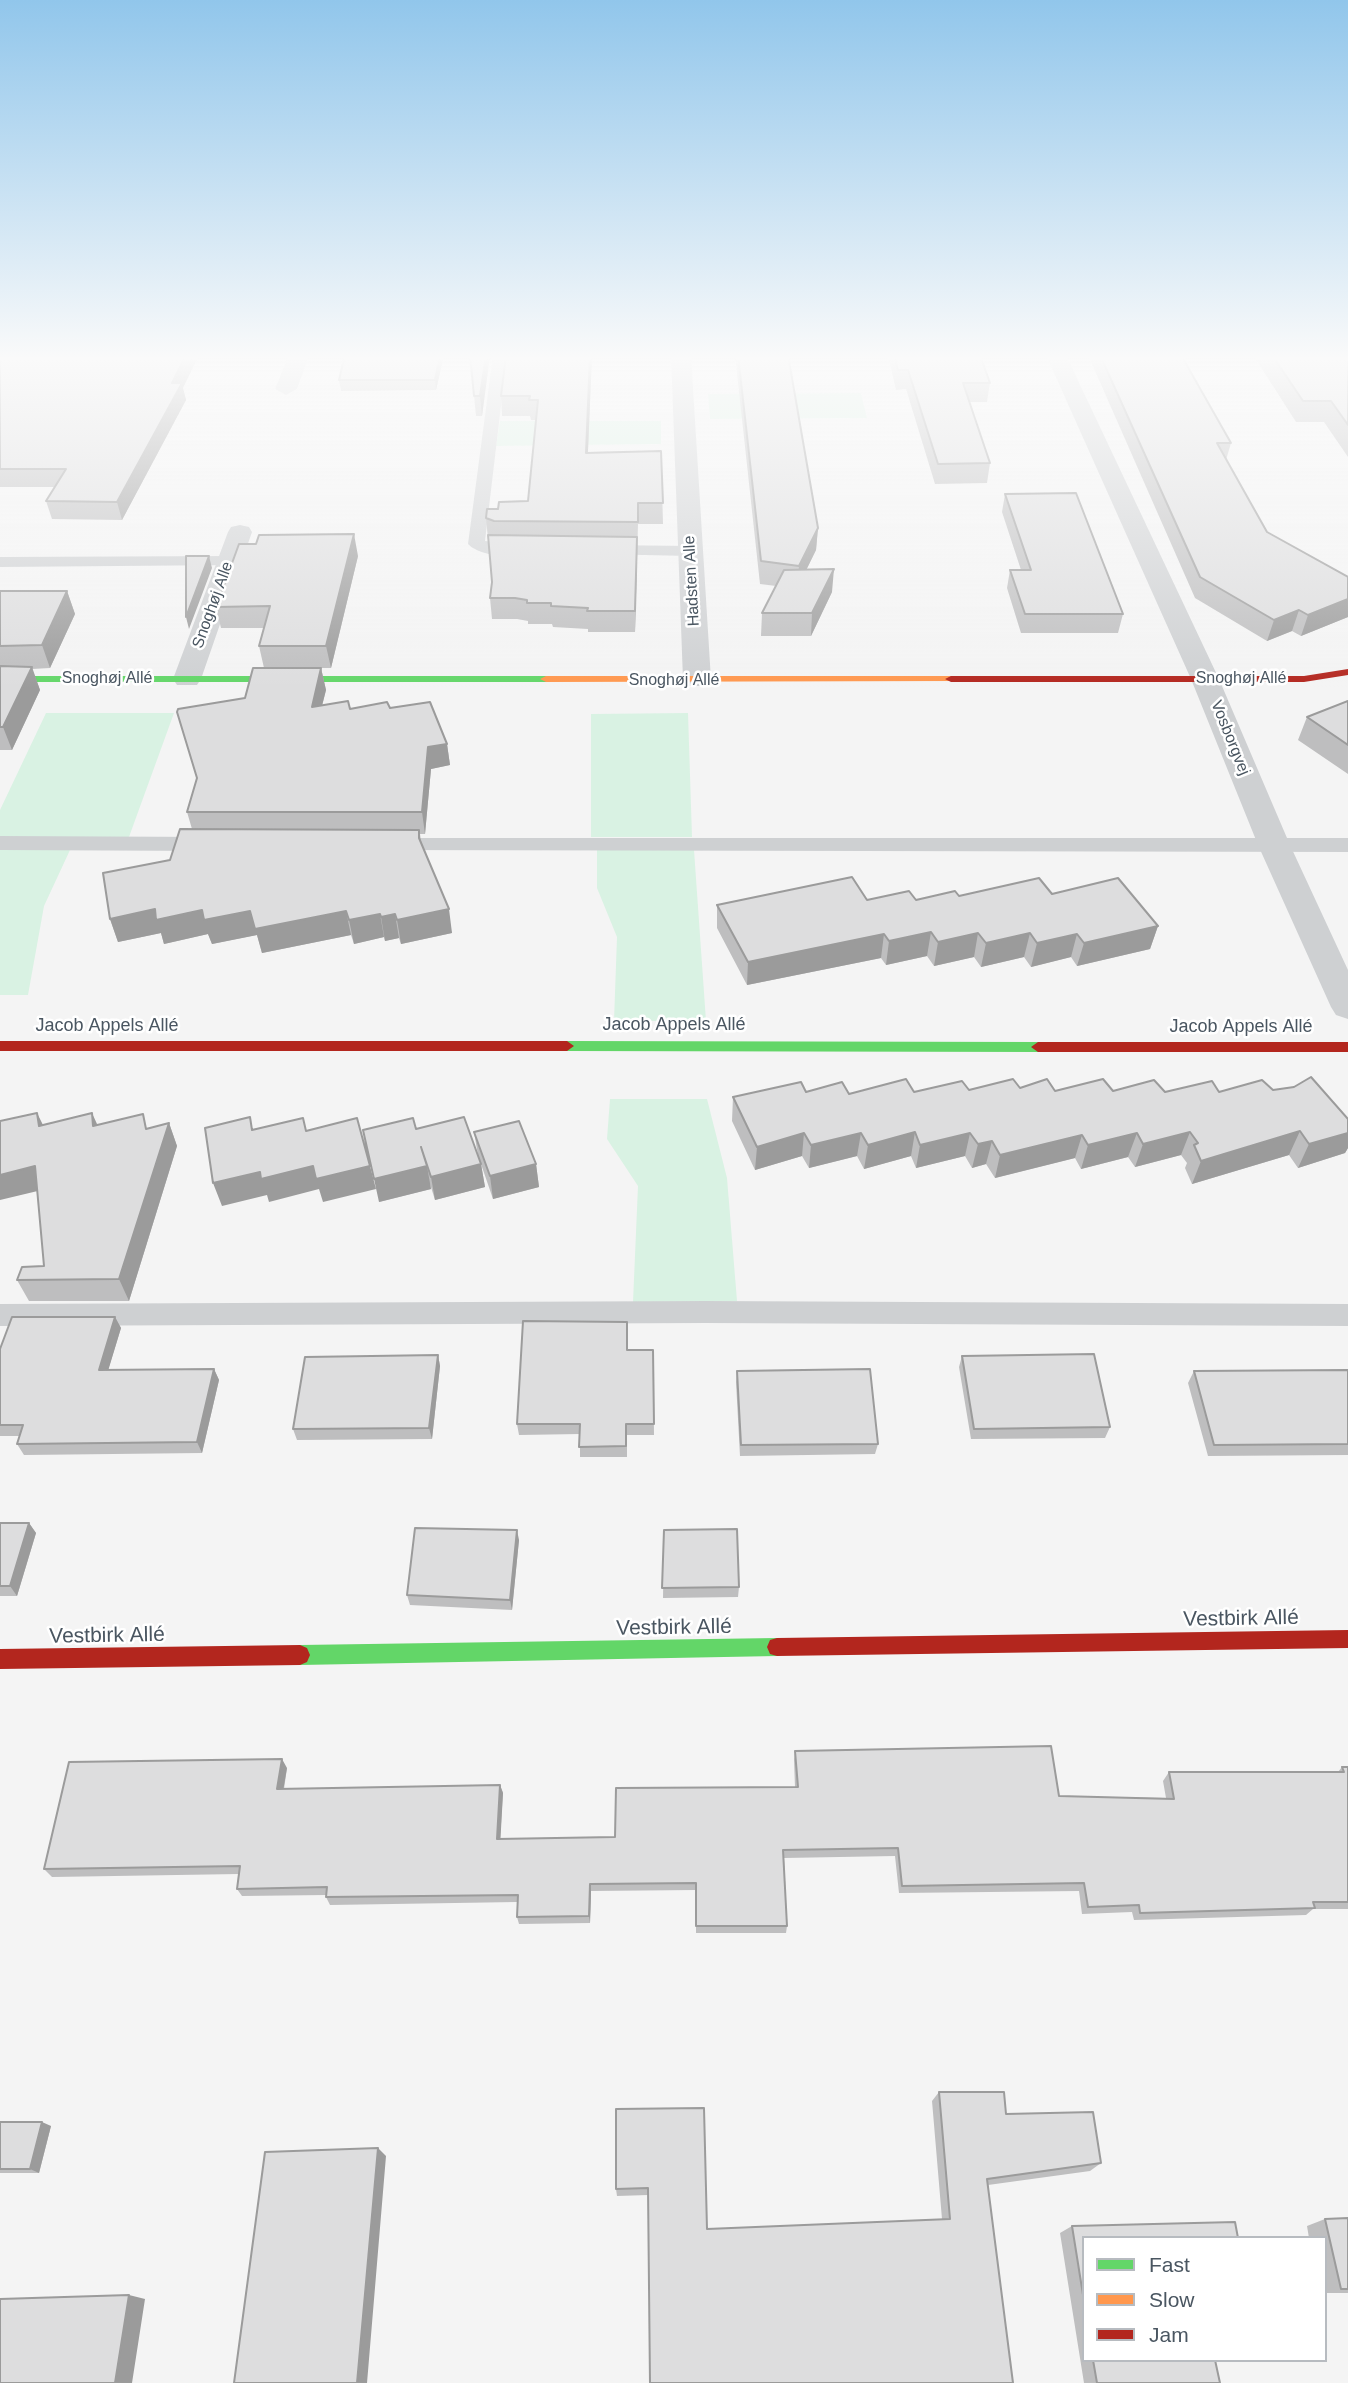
<!DOCTYPE html>
<meta charset="utf-8">
<style>
body{margin:0}
#map{position:relative;width:1348px;height:2383px;overflow:hidden;background:#f4f4f4;font-family:Arial,sans-serif}
canvas{display:block}
.legend{position:absolute;left:1082px;top:2236px;width:245px;height:126px;box-sizing:border-box;background:#fff;border:2px solid #b7bbc0;margin:0;padding:9px 12px;list-style:none;font-size:21px;color:#4a5661}
.legend li{display:flex;align-items:center;gap:14px;height:35px}
.legend b{width:35px;border:2px solid #b7bbc0}
</style>
<div id="map">
<canvas width="1348" height="2383"></canvas>
<ul class="legend">
<li><b style="height:9px;background:#63d668"></b>Fast</li>
<li><b style="height:9px;background:#ff974d"></b>Slow</li>
<li><b style="height:9px;background:#b3261e"></b>Jam</li>
</ul>
</div>
<script>
const context = document.querySelector('canvas').getContext('2d');
context.lineJoin = 'round';
function fillPath(path, color) { context.fillStyle = color; context.fill(path, 'evenodd'); }
function trace(path, color, width, dash) { context.strokeStyle = color; context.lineWidth = width; context.lineCap = dash ? 'butt' : 'round'; context.setLineDash(dash || []); context.stroke(path); }
function drawText(font, color, halo, rows, align = 'center') {
  context.font = font + ' Arial,sans-serif'; context.lineWidth = 5; context.setLineDash([]); context.textBaseline = 'middle'; context.strokeStyle = halo; context.fillStyle = color; for (const [text, x, y, turn = 0] of rows) {
    context.save(); context.translate(x, y); context.rotate((+turn || 0) * Math.PI / 180); context.textAlign = isNaN(turn) ? turn : align; if (halo) context.strokeText(text, 0, 0); context.fillText(text, 0, 0); context.restore();
  }
}
fillPath(new Path2D(`
 M 861,393 L 867,418 L 710,419 L 708,394 Z
 M 500,421 L 661,421 L 661,444 L 496,446 Z
 M 46,713 L 174,713 L 125,848 L 70,850 L 44,906 L 28,995 L 0,995 L 0,810 Z
 M 688,713 L 692,837 L 591,837 L 591,714 Z
 M 597,849 L 694,850 L 706,1021 L 614,1021 L 617,937 L 597,888 Z
 M 610,1099 L 707,1099 L 727,1178 L 737,1301 L 633,1302 L 638,1186 L 607,1139 Z`), '#d9f2e3');
fillPath(new Path2D(`
 M 493,355 L 507,355 L 485,541 L 530,546 L 532,550 C 520,562 479,556 468,544 Z
 M 601,545 L 691,546 L 699,551 L 691,556 L 595,554 L 593,550 L 595,546 Z
 M 229,556 L 235,557 L 237,561 L 235,565 L 0,567 L 0,557 Z
 M 0,836 L 212,837 L 223,844 L 212,851 L 0,850 Z
 M 387,838 L 1348,838 L 1348,852 L 380,850 L 376,845 Z
 M 705,1301 L 1348,1304 L 1348,1326 L 705,1323 L 0,1326 L 0,1304 Z`), '#ced0d2');
fillPath(new Path2D(`
 M 289,355 L 309,355 L 297,389 L 286,395 L 275,389 Z
 M 671,355 L 691,355 L 711,680 L 707,686 L 687,686 L 683,680 Z
 M 1046,355 L 1066,355 L 1219,679 L 1290,845 L 1348,970 L 1348,1019 L 1336,1015 L 1331,1007 L 1258,845 L 1191,679 Z
 M 240,525 L 249,527 L 252,532 L 201,679 L 197,685 L 177,685 L 173,679 L 228,532 L 231,527 Z`), '#ced0d2');
fillPath(new Path2D(`
 M 0,676 L 546,676 L 552,679 L 546,682 L 0,682 Z
 M 567,1041 L 1038,1042 L 1045,1047 L 1038,1052 L 567,1051 L 560,1046 Z
 M 777,1638 L 784,1640 L 787,1647 L 784,1654 L 777,1656 L 300,1665 L 293,1662 L 290,1655 L 293,1648 L 300,1645 Z`), '#63d668');
fillPath(new Path2D(`
 M 951,676 L 957,679 L 955,681 L 546,682 L 540,679 L 546,676 Z`), '#ff974d');
fillPath(new Path2D(`
 M 1348,669 L 1348,675 L 1304,682 L 951,682 L 945,679 L 951,676 L 1304,676 Z
 M 0,1041 L 567,1041 L 574,1046 L 567,1051 L 0,1051 Z
 M 1038,1042 L 1348,1042 L 1348,1052 L 1038,1052 L 1031,1047 Z
 M 1348,1630 L 1348,1648 L 777,1656 L 770,1654 L 767,1647 L 770,1640 L 777,1638 Z
 M 300,1645 L 307,1648 L 310,1655 L 307,1662 L 300,1665 L 0,1669 L 0,1649 Z`), '#b3261e');
fillPath(new Path2D(`
 M 0,355 L 183,388 L 186,400 L 122,520 L 52,519 L 46,501 L 55,487 L 0,487 Z
 M 345,355 L 444,355 L 436,390 L 341,391 L 339,380 Z
 M 470,355 L 490,355 L 482,416 L 476,416 Z
 M 506,355 L 592,355 L 588,452 L 661,451 L 663,524 L 638,524 L 635,632 L 588,632 L 588,629 L 553,627 L 552,624 L 528,624 L 528,621 L 517,619 L 492,619 L 490,598 L 492,582 L 486,518 L 498,509 L 528,501 L 536,420 L 531,420 L 530,416 L 502,416 L 501,396 Z
 M 735,355 L 788,355 L 818,528 L 816,550 L 806,570 L 832,592 L 811,636 L 761,636 L 762,613 L 776,586 L 760,584 Z
 M 888,355 L 980,355 L 990,383 L 987,402 L 969,402 L 990,463 L 987,483 L 935,484 L 906,389 L 896,390 Z
 M 1088,355 L 1181,355 L 1231,443 L 1226,460 L 1267,532 L 1348,577 L 1348,617 L 1301,636 L 1292,631 L 1267,641 L 1195,598 Z
 M 1253,355 L 1348,355 L 1348,457 L 1324,422 L 1296,422 Z
 M 1005,494 L 1123,614 L 1118,633 L 1021,633 L 1007,588 L 1010,570 L 1021,570 L 1002,512 Z
 M 358,556 L 331,668 L 321,668 L 326,690 L 322,706 L 350,709 L 390,708 L 447,744 L 450,765 L 431,769 L 425,834 L 420,834 L 422,847 L 452,933 L 401,944 L 399,938 L 385,941 L 384,937 L 354,944 L 351,935 L 262,953 L 257,935 L 212,944 L 208,934 L 164,944 L 161,933 L 118,942 L 110,919 L 170,860 L 192,829 L 187,812 L 245,698 L 264,668 L 259,646 L 264,628 L 221,628 L 216,607 Z
 M 0,591 L 67,591 L 75,614 L 50,668 L 32,669 L 40,690 L 12,750 L 0,750 Z
 M 1348,701 L 1348,774 L 1298,740 L 1307,717 Z
 M 959,896 L 1158,926 L 1150,949 L 1077,966 L 1071,957 L 1031,967 L 1024,957 L 981,967 L 974,957 L 934,966 L 927,956 L 886,965 L 881,958 L 747,985 L 717,928 L 717,905 L 867,900 L 916,900 Z
 M 1020,1088 L 1055,1091 L 1165,1092 L 1219,1092 L 1273,1090 L 1348,1119 L 1348,1148 L 1345,1153 L 1298,1168 L 1289,1155 L 1192,1184 L 1185,1168 L 1187,1163 L 1181,1155 L 1135,1167 L 1128,1157 L 1081,1169 L 1075,1158 L 995,1178 L 986,1164 L 972,1168 L 965,1156 L 916,1168 L 911,1156 L 864,1169 L 857,1156 L 809,1168 L 802,1156 L 755,1170 L 732,1121 L 733,1097 L 806,1092 L 849,1094 Z
 M 37,1113 L 42,1125 L 98,1125 L 149,1128 L 169,1123 L 177,1146 L 129,1301 L 29,1301 L 17,1280 L 44,1266 Z
 M 416,1129 L 478,1155 L 474,1132 L 536,1164 L 539,1187 L 493,1199 L 481,1164 L 485,1187 L 435,1200 L 430,1184 L 431,1189 L 379,1202 Z
 M 115,1317 L 121,1328 L 108,1370 L 214,1369 L 219,1380 L 202,1453 L 24,1455 L 17,1444 L 19,1436 L 0,1436 L 0,1349 Z
 M 627,1350 L 653,1350 L 654,1435 L 627,1435 L 627,1457 L 580,1457 L 580,1434 L 519,1435 L 517,1424 Z
 M 438,1355 L 440,1366 L 432,1439 L 297,1440 L 293,1429 Z
 M 962,1356 L 1110,1427 L 1105,1438 L 971,1439 L 959,1367 Z
 M 1348,1370 L 1348,1455 L 1208,1456 L 1188,1383 L 1194,1371 Z
 M 737,1371 L 878,1444 L 875,1454 L 740,1456 L 736,1382 Z
 M 0,1523 L 29,1523 L 36,1533 L 17,1596 L 0,1596 Z
 M 664,1530 L 739,1587 L 738,1597 L 663,1598 Z
 M 519,1540 L 512,1610 L 410,1605 L 407,1595 Z
 M 795,1751 L 1059,1796 L 1166,1798 L 1163,1781 L 1169,1772 L 1338,1772 L 1342,1767 L 1348,1767 L 1348,1909 L 1313,1909 L 1306,1915 L 1134,1920 L 1132,1912 L 1082,1914 L 1079,1891 L 899,1893 L 895,1856 L 784,1858 L 787,1926 L 786,1933 L 696,1933 L 696,1890 L 591,1891 L 590,1923 L 519,1924 L 517,1917 L 517,1902 L 330,1905 L 326,1897 L 326,1895 L 242,1896 L 237,1889 L 239,1874 L 52,1877 L 44,1869 L 287,1768 L 284,1789 L 500,1785 L 503,1793 L 500,1839 L 615,1837 L 795,1787 L 794,1760 Z
 M 939,2092 L 1006,2114 L 1101,2163 L 1090,2171 L 988,2185 L 1013,2383 L 650,2383 L 648,2195 L 617,2196 L 616,2189 L 616,2109 L 707,2229 L 942,2219 L 932,2101 Z
 M 0,2122 L 51,2126 L 39,2173 L 0,2173 Z
 M 1348,2218 L 1348,2293 L 1325,2293 L 1325,2238 L 1309,2238 L 1307,2226 L 1325,2219 Z
 M 1072,2226 L 1084,2238 L 1084,2360 L 1215,2360 L 1220,2383 L 1084,2383 L 1060,2233 Z`), '#bebebf');
fillPath(new Path2D(`
 M 186,355 L 199,355 L 183,388 L 186,400 L 122,520 L 117,502 Z
 M 440,355 L 444,355 L 436,390 L 435,380 Z
 M 486,355 L 490,355 L 482,416 L 480,396 Z
 M 590,355 L 592,355 L 587,473 L 586,453 Z
 M 818,528 L 816,550 L 797,589 L 799,566 Z
 M 354,534 L 358,556 L 331,668 L 326,646 Z
 M 637,537 L 637,558 L 635,632 L 635,611 Z
 M 209,556 L 212,568 L 189,629 L 186,617 Z
 M 834,569 L 832,592 L 811,636 L 812,613 Z
 M 67,591 L 75,614 L 50,668 L 42,645 Z
 M 1348,599 L 1348,617 L 1301,636 L 1308,615 Z
 M 1299,610 L 1292,631 L 1267,641 L 1274,620 Z
 M 32,667 L 40,690 L 12,750 L 3,727 Z
 M 321,668 L 326,690 L 316,729 L 312,707 Z
 M 447,744 L 450,765 L 431,769 L 425,834 L 422,812 L 428,747 Z
 M 155,909 L 346,911 L 351,935 L 262,953 L 257,935 L 212,944 L 208,934 L 164,944 L 161,933 L 118,942 L 110,919 Z
 M 449,909 L 452,933 L 401,944 L 397,920 Z
 M 380,914 L 384,937 L 354,944 L 349,920 Z
 M 395,914 L 399,938 L 385,941 L 381,917 Z
 M 1158,926 L 1150,949 L 1077,966 L 1084,943 Z
 M 931,932 L 927,956 L 886,965 L 889,941 Z
 M 978,933 L 974,957 L 934,966 L 938,942 Z
 M 1030,933 L 1024,957 L 981,967 L 986,943 Z
 M 884,934 L 881,958 L 747,985 L 748,962 Z
 M 1077,934 L 1071,957 L 1031,967 L 1037,943 Z
 M 37,1113 L 48,1135 L 39,1126 Z
 M 92,1113 L 102,1135 L 93,1126 Z
 M 169,1123 L 177,1146 L 129,1301 L 119,1279 Z
 M 1300,1131 L 1289,1155 L 1192,1184 L 1201,1161 Z
 M 915,1132 L 911,1156 L 864,1169 L 868,1145 Z
 M 1190,1132 L 1181,1155 L 1135,1167 L 1143,1144 Z
 M 804,1133 L 802,1156 L 755,1170 L 757,1147 Z
 M 861,1133 L 857,1156 L 809,1168 L 811,1145 Z
 M 970,1133 L 965,1156 L 916,1168 L 920,1145 Z
 M 1137,1133 L 1128,1157 L 1081,1169 L 1088,1145 Z
 M 1348,1133 L 1348,1148 L 1345,1153 L 1298,1168 L 1309,1144 Z
 M 1082,1135 L 1075,1158 L 995,1178 L 1000,1155 Z
 M 992,1141 L 986,1164 L 972,1168 L 978,1144 Z
 M 481,1164 L 485,1187 L 435,1200 L 431,1177 Z
 M 536,1164 L 539,1187 L 493,1199 L 490,1176 Z
 M 35,1166 L 46,1189 L 0,1200 L 0,1175 Z
 M 313,1166 L 370,1166 L 376,1189 L 323,1202 L 319,1189 L 269,1202 L 267,1195 L 222,1206 L 213,1183 L 260,1172 Z
 M 427,1166 L 431,1189 L 379,1202 L 374,1179 Z
 M 115,1317 L 121,1328 L 105,1381 L 99,1370 Z
 M 438,1355 L 440,1366 L 432,1439 L 429,1428 Z
 M 214,1369 L 219,1380 L 202,1453 L 197,1442 Z
 M 29,1523 L 36,1533 L 17,1596 L 10,1586 Z
 M 517,1530 L 519,1540 L 512,1610 L 510,1600 Z
 M 282,1759 L 287,1768 L 282,1797 L 277,1789 Z
 M 500,1785 L 503,1793 L 500,1847 L 497,1839 Z
 M 590,1884 L 591,1891 L 590,1923 L 589,1916 Z
 M 42,2122 L 51,2126 L 39,2173 L 30,2169 Z
 M 378,2148 L 386,2156 L 367,2383 L 357,2383 Z
 M 129,2295 L 145,2299 L 132,2383 L 115,2383 Z`), '#9b9b9b');
const building = new Path2D(`
 M 0,355 L 186,355 L 172,383 L 182,383 L 117,502 L 46,501 L 66,469 L 0,469 Z
 M 345,355 L 440,355 L 435,380 L 339,380 Z
 M 470,355 L 486,355 L 480,396 L 474,396 Z
 M 506,355 L 590,355 L 586,453 L 661,451 L 663,503 L 638,503 L 638,522 L 494,521 L 486,518 L 487,509 L 498,509 L 499,502 L 528,501 L 538,400 L 529,400 L 530,396 L 501,396 Z
 M 738,355 L 788,355 L 818,528 L 799,566 L 761,561 Z
 M 894,355 L 980,355 L 990,383 L 963,383 L 990,463 L 938,464 L 908,370 L 898,370 Z
 M 1100,355 L 1181,355 L 1231,443 L 1217,443 L 1267,532 L 1348,577 L 1348,599 L 1308,615 L 1299,610 L 1274,620 L 1200,577 Z
 M 1272,355 L 1348,355 L 1348,425 L 1331,401 L 1303,401 Z
 M 1076,493 L 1123,614 L 1025,614 L 1010,570 L 1031,570 L 1005,494 Z
 M 354,534 L 326,646 L 259,646 L 270,606 L 216,607 L 239,544 L 256,544 L 259,535 Z
 M 488,535 L 637,537 L 635,611 L 587,611 L 588,608 L 551,606 L 551,603 L 527,603 L 527,600 L 515,598 L 490,598 L 492,582 Z
 M 186,556 L 209,556 L 186,617 Z
 M 834,569 L 812,613 L 762,613 L 784,570 Z
 M 0,591 L 67,591 L 42,645 L 0,646 Z
 M 0,666 L 32,667 L 3,727 L 0,727 Z
 M 253,668 L 321,668 L 312,707 L 348,701 L 350,709 L 387,702 L 390,708 L 430,702 L 447,744 L 428,747 L 422,812 L 187,812 L 197,778 L 177,712 L 178,709 L 245,698 Z
 M 1348,701 L 1348,745 L 1307,717 Z
 M 180,829 L 419,830 L 419,838 L 449,909 L 397,920 L 395,914 L 381,917 L 380,914 L 349,920 L 346,911 L 255,929 L 250,911 L 204,920 L 202,910 L 156,920 L 155,909 L 110,919 L 103,873 L 170,860 Z
 M 852,877 L 867,900 L 909,891 L 916,900 L 955,891 L 959,896 L 1039,878 L 1052,894 L 1118,878 L 1158,926 L 1084,943 L 1077,934 L 1037,943 L 1030,933 L 986,943 L 978,933 L 938,942 L 931,932 L 889,941 L 884,934 L 748,962 L 717,905 Z
 M 1311,1077 L 1348,1119 L 1348,1133 L 1309,1144 L 1300,1131 L 1201,1161 L 1194,1145 L 1198,1143 L 1190,1132 L 1143,1144 L 1137,1133 L 1088,1145 L 1082,1135 L 1000,1155 L 992,1141 L 978,1144 L 970,1133 L 920,1145 L 915,1132 L 868,1145 L 861,1133 L 811,1145 L 804,1133 L 757,1147 L 733,1097 L 801,1082 L 806,1092 L 842,1082 L 849,1094 L 906,1079 L 914,1092 L 962,1081 L 969,1090 L 1013,1079 L 1020,1088 L 1047,1079 L 1055,1091 L 1103,1079 L 1113,1091 L 1154,1080 L 1165,1092 L 1212,1081 L 1219,1092 L 1262,1080 L 1273,1090 L 1294,1087 Z
 M 37,1113 L 39,1126 L 92,1113 L 93,1126 L 143,1114 L 146,1129 L 169,1123 L 119,1279 L 17,1280 L 22,1267 L 44,1266 L 35,1166 L 0,1175 L 0,1121 Z
 M 250,1117 L 252,1130 L 303,1118 L 306,1131 L 357,1118 L 370,1166 L 316,1179 L 313,1166 L 261,1179 L 260,1172 L 213,1183 L 205,1128 Z
 M 464,1117 L 481,1164 L 431,1177 L 421,1147 L 427,1166 L 374,1179 L 363,1130 L 413,1118 L 416,1129 Z
 M 519,1121 L 536,1164 L 490,1176 L 474,1132 Z
 M 12,1317 L 115,1317 L 99,1370 L 214,1369 L 197,1442 L 17,1444 L 23,1425 L 0,1425 L 0,1349 Z
 M 523,1321 L 627,1322 L 627,1350 L 653,1350 L 654,1424 L 626,1424 L 626,1446 L 579,1447 L 580,1424 L 517,1424 Z
 M 1094,1354 L 1110,1427 L 974,1429 L 962,1356 Z
 M 438,1355 L 429,1428 L 293,1429 L 305,1357 Z
 M 870,1369 L 878,1444 L 741,1445 L 737,1371 Z
 M 1348,1370 L 1348,1444 L 1214,1445 L 1194,1371 Z
 M 0,1523 L 29,1523 L 10,1586 L 0,1586 Z
 M 415,1528 L 517,1530 L 510,1600 L 407,1595 Z
 M 737,1529 L 739,1587 L 662,1588 L 664,1530 Z
 M 1051,1746 L 1059,1796 L 1174,1799 L 1169,1772 L 1344,1772 L 1342,1767 L 1348,1767 L 1348,1902 L 1313,1902 L 1315,1908 L 1140,1913 L 1139,1905 L 1088,1907 L 1084,1883 L 902,1886 L 898,1848 L 783,1850 L 787,1926 L 696,1926 L 696,1883 L 590,1884 L 589,1916 L 517,1917 L 518,1895 L 326,1897 L 327,1887 L 237,1889 L 240,1866 L 44,1869 L 69,1762 L 282,1759 L 277,1789 L 500,1785 L 497,1839 L 615,1837 L 616,1788 L 798,1787 L 795,1751 Z
 M 939,2092 L 1004,2092 L 1006,2114 L 1093,2112 L 1101,2163 L 987,2179 L 1013,2383 L 650,2383 L 648,2188 L 616,2189 L 616,2109 L 704,2108 L 707,2229 L 950,2219 Z
 M 0,2122 L 42,2122 L 30,2169 L 0,2169 Z
 M 378,2148 L 357,2383 L 234,2383 L 265,2152 Z
 M 1348,2218 L 1348,2289 L 1341,2289 L 1325,2219 Z
 M 1235,2222 L 1238,2238 L 1084,2238 L 1084,2301 L 1072,2226 Z
 M 129,2295 L 115,2383 L 0,2383 L 0,2299 Z
 M 1093,2360 L 1215,2360 L 1220,2383 L 1097,2383 Z`);
fillPath(building, '#ddddde');
trace(building, '#9b9b9b', 2);
const sky = context.createLinearGradient(0, 0, 0, 689);
sky.addColorStop(0, '#91c6eb');
sky.addColorStop(0.52, '#fafafa');
sky.addColorStop(1, '#fafafa00');
context.fillStyle = sky;
context.fillRect(0, 0, 1348, 689);
drawText('16px', '#4a5661', '#fff', [
 ["Hadsten Alle",692,581,-93],
 ["Snoghøj Alle",213,605,-70],
 ["Snoghøj Allé",107,679],
 ["Snoghøj Allé",1241,679],
 ["Snoghøj Allé",674,681],
 ["Vosborgvej",1230,738,68]
]);
drawText('18px', '#4a5661', '#fff', [
 ["Jacob Appels Allé",674,1025],
 ["Jacob Appels Allé",107,1026],
 ["Jacob Appels Allé",1241,1027]
]);
drawText('21px', '#4a5661', '#fff', [
 ["Vestbirk Allé",1241,1619,-1],
 ["Vestbirk Allé",674,1628,-1],
 ["Vestbirk Allé",107,1636,-1]
]);
</script>
